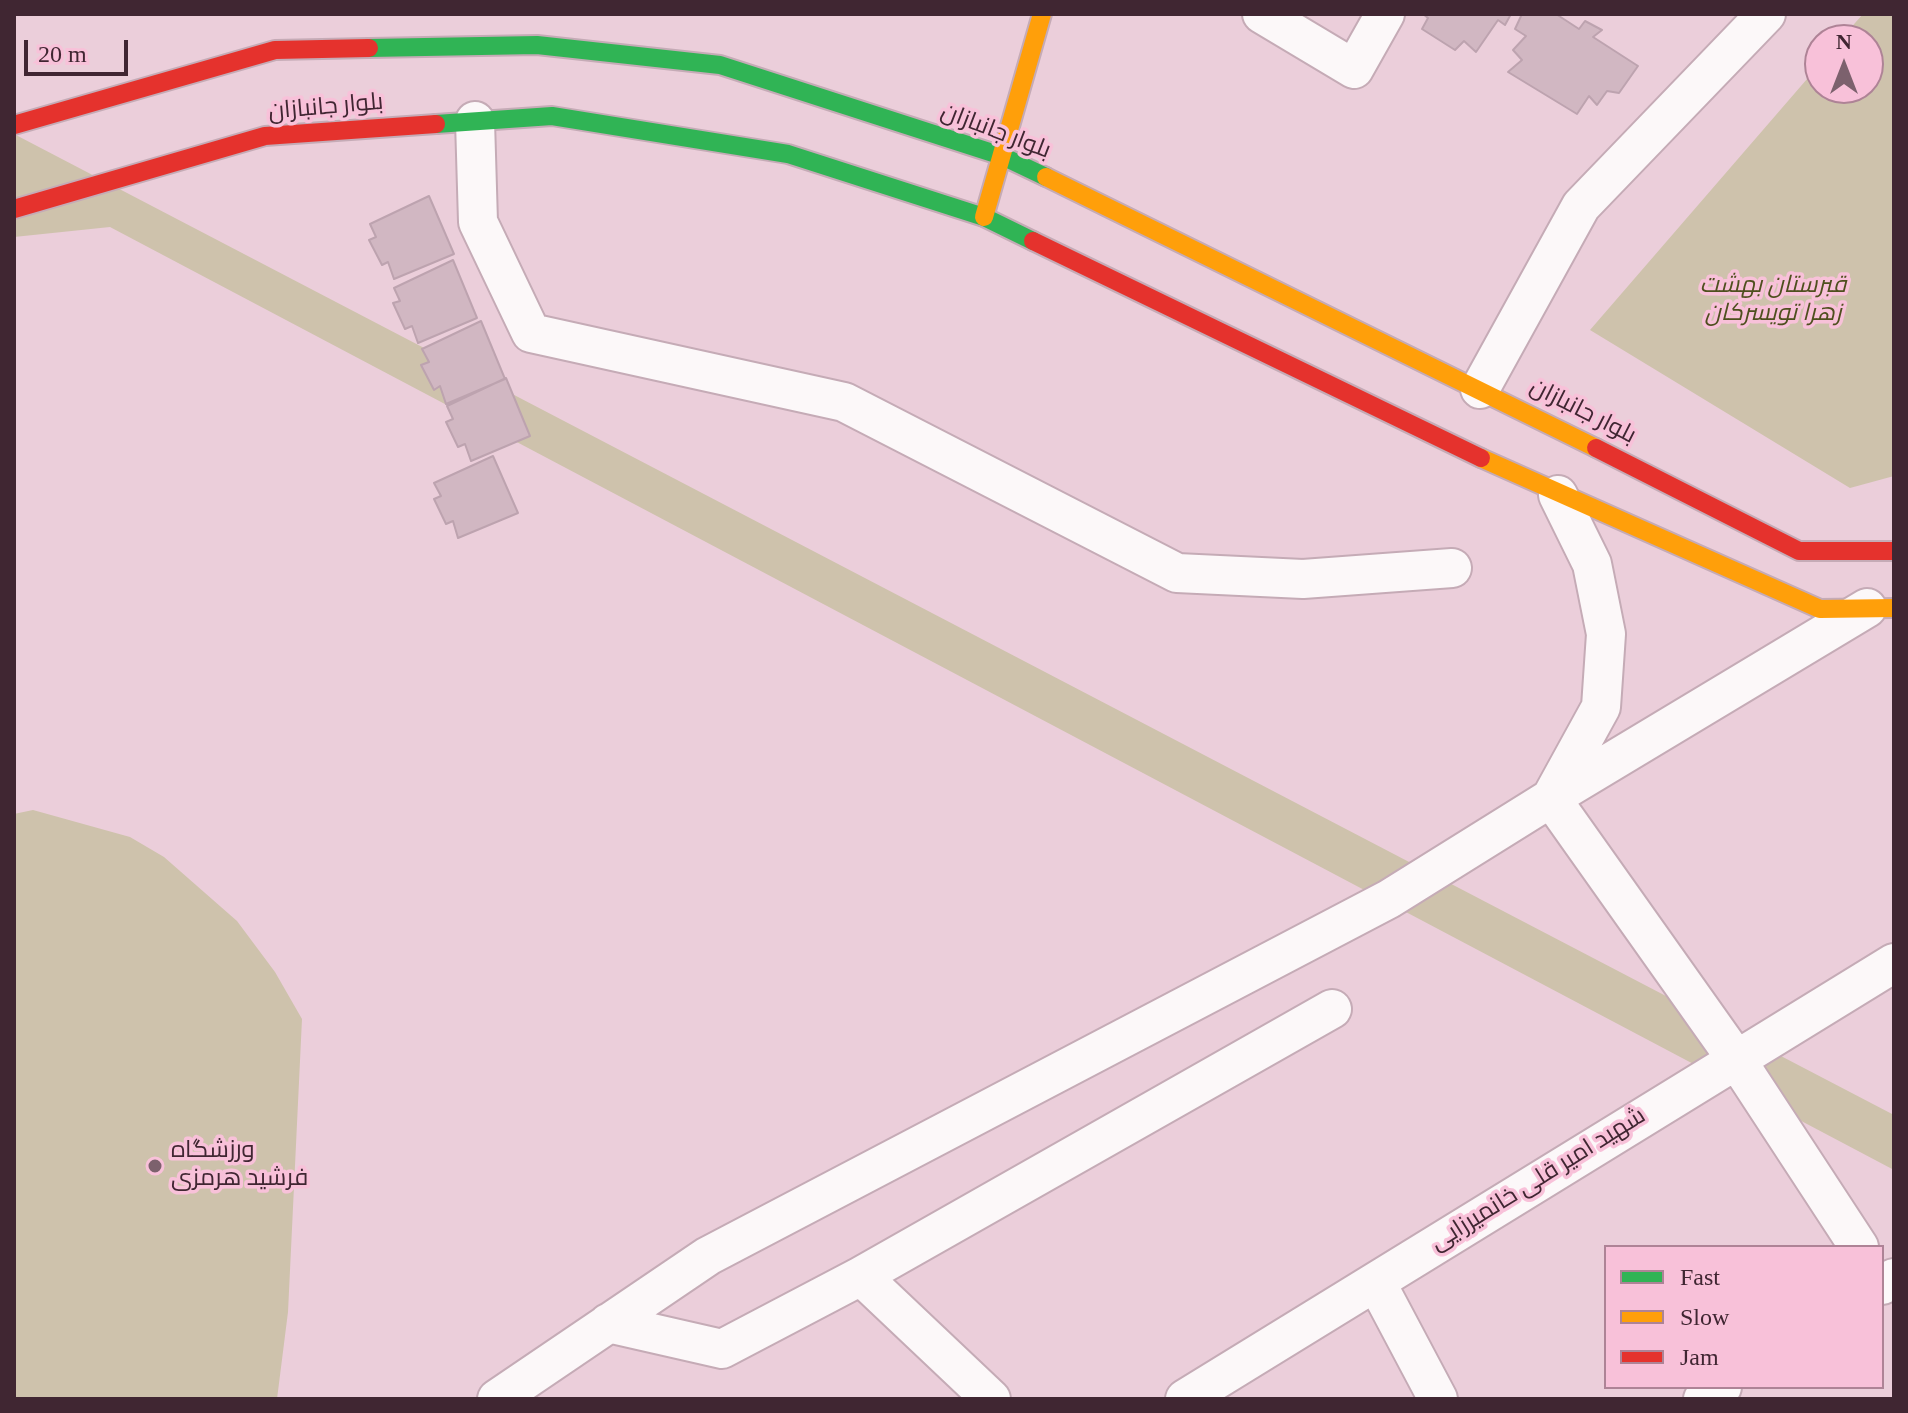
<!DOCTYPE html>
<meta charset="utf-8">
<style>
body{margin:0}
#map{position:relative;width:1908px;height:1413px;overflow:hidden;background:#ebceda;font-family:Georgia,serif}
canvas{display:block}
.frame{position:absolute;inset:0;border:16px solid #402632;pointer-events:none}
.legend{position:absolute;left:1604px;top:1245px;width:280px;height:144px;box-sizing:border-box;background:#f8c1d9;border:2px solid #ae8396;margin:0;padding:10px 14px;list-style:none;font-size:24px;color:#402632}
.legend li{display:flex;align-items:center;gap:16px;height:40px}
.legend b{width:40px;border:2px solid #ae8396}
.north{position:absolute;left:1804px;top:24px;width:80px;height:80px;box-sizing:border-box;background:#f8c1d9;border:2px solid #ae8396;border-radius:50%;rotate:0deg;font-size:22px;font-weight:700;line-height:32px;text-align:center;color:#402632}
.north::after{content:'';display:block;margin:auto;width:28px;height:36px;background:#7c616d;clip-path:polygon(50% 0,100% 100%,50% 72%,0 100%)}
.scale{position:absolute;left:24px;top:40px;width:104px;height:36px;box-sizing:border-box;border:4px solid #402632;border-top:0;padding-left:10px;font-size:24px;line-height:28px;white-space:nowrap;color:#402632;-webkit-text-stroke:6px #f8c1d9;paint-order:stroke}
</style>
<div id="map">
<canvas width="1908" height="1413"></canvas>
<div class="frame"></div>
<ul class="legend">
<li><b style="height:10px;background:#30b455"></b>Fast</li>
<li><b style="height:10px;background:#ff9f0a"></b>Slow</li>
<li><b style="height:10px;background:#e5322d"></b>Jam</li>
</ul>
<div class="north">N</div>
<div class="scale">20 m</div>
</div>
<script>
const context = document.querySelector('canvas').getContext('2d');
context.lineJoin = 'round';
function fillPath(path, color) { context.fillStyle = color; context.fill(path, 'evenodd'); }
function trace(path, color, width, dash) { context.strokeStyle = color; context.lineWidth = width; context.lineCap = dash ? 'butt' : 'round'; context.setLineDash(dash || []); context.stroke(path); }
function drawText(font, color, halo, rows, align = 'center') {
  context.font = font + ' Georgia,Cairo,serif'; context.lineWidth = 7; context.setLineDash([]); context.textBaseline = 'middle'; context.strokeStyle = halo; context.fillStyle = color; for (const [text, x, y, turn = 0] of rows) {
    context.save(); context.translate(x, y); context.rotate((+turn || 0) * Math.PI / 180); context.textAlign = isNaN(turn) ? turn : align; if (halo) context.strokeText(text, 0, 0); context.fillText(text, 0, 0); context.restore();
  }
}
fillPath(new Path2D(`
 M 1863,14 L 1894,14 L 1894,476 L 1850,488 L 1590,330 L 1820,64 L 1820,88 L 1868,88 L 1868,40 L 1840,40 Z
 M 14,134 L 1894,1115 L 1894,1170 L 110,227 L 14,237 Z
 M 33,810 L 130,837 L 164,857 L 237,921 L 275,972 L 302,1019 L 288,1312 L 277,1399 L 14,1399 L 14,814 Z`), '#cec2ac');
const building = new Path2D(`
 M 1423,14 L 1511,14 L 1505,25 L 1498,20 L 1476,52 L 1464,41 L 1455,50 L 1422,29 L 1428,18 Z
 M 1522,14 L 1556,14 L 1579,29 L 1585,21 L 1602,30 L 1593,37 L 1638,66 L 1619,93 L 1607,91 L 1597,105 L 1589,96 L 1577,114 L 1508,72 L 1522,60 L 1513,50 L 1526,36 L 1515,29 Z
 M 429,196 L 454,254 L 394,279 L 388,262 L 382,265 L 369,240 L 376,237 L 370,224 Z
 M 453,260 L 477,318 L 418,343 L 412,326 L 405,329 L 393,303 L 400,301 L 394,288 Z
 M 481,321 L 505,379 L 446,404 L 440,386 L 434,390 L 421,365 L 429,362 L 422,349 Z
 M 506,378 L 530,436 L 471,461 L 465,444 L 458,447 L 446,422 L 453,419 L 447,406 Z
 M 493,456 L 518,513 L 458,538 L 453,521 L 446,524 L 434,499 L 441,496 L 434,483 Z`);
fillPath(building, '#d1b7c2');
trace(building, '#bda3af', 2);
const street = new Path2D(`
 M 1262,14 L 1354,69 L 1385,14
 M 475,121 L 478,222 L 531,333 L 844,402 L 1177,573 L 1303,579 L 1452,568
 M 1480,389 L 1581,206 L 1766,14
 M 1558,495 L 1592,564 L 1606,634 L 1601,707 L 1551,798 L 1867,608
 M 861,1276 L 1332,1009
 M 1376,1282 L 1438,1399
 M 1882,1285 L 1894,1278
 M 608,1323 L 722,1349 L 861,1276 L 991,1399
 M 497,1399 L 708,1256 L 1389,899 L 1551,798 L 1736,1059 L 1859,1247
 M 1185,1399 L 1894,963
 M 1703,1399 L 1722,1387`);
const fast = new Path2D(`
 M 369,48 L 537,45 L 720,65 L 1002,156 L 1046,177
 M 436,124 L 552,116 L 788,154 L 984,217 L 1033,241`);
const slow = new Path2D(`
 M 1046,177 L 1596,448
 M 984,217 L 1042,14
 M 1481,458 L 1820,609 L 1894,608`);
const jam = new Path2D(`
 M 14,125 L 275,50 L 369,48
 M 14,209 L 265,136 L 436,124
 M 1033,241 L 1481,458
 M 1596,448 L 1799,551 L 1894,551`);
trace(street, '#c5abb6', 42);
trace(fast, '#c5abb6', 22);
trace(slow, '#c5abb6', 22);
trace(jam, '#c5abb6', 22);
trace(street, '#fcf8f9', 38);
trace(fast, '#30b455', 18);
trace(slow, '#ff9f0a', 18);
trace(jam, '#e5322d', 18);
for (const [x, y, r, color] of [
 [155,1166,8,"#7c616d"]
]) { const dot = new Path2D(); dot.arc(x, y, r, 0, 2 * Math.PI); context.fillStyle = color; context.fill(dot); trace(dot, '#f8c1d9', 3); }
drawText('24px', '#402632', '#f8c1d9', [
 ["بلوار جانبازان",326,109,-5],
 ["بلوار جانبازان",995,133,21],
 ["بلوار جانبازان",1582,413,27],
 ["شهید امیر قلی خانمیرزایی",1539,1181,-32]
]);
drawText('italic 24px', '#4e4f1e', '#f8c1d9', [
 ["قبرستان بهشت",1773,287],
 ["زهرا تویسرکان",1773,315]
]);
drawText('24px', '#402632', '#f8c1d9', [
 ["ورزشگاه",171,1152],
 ["فرشید هرمزی",171,1180]
], 'left');
</script>
